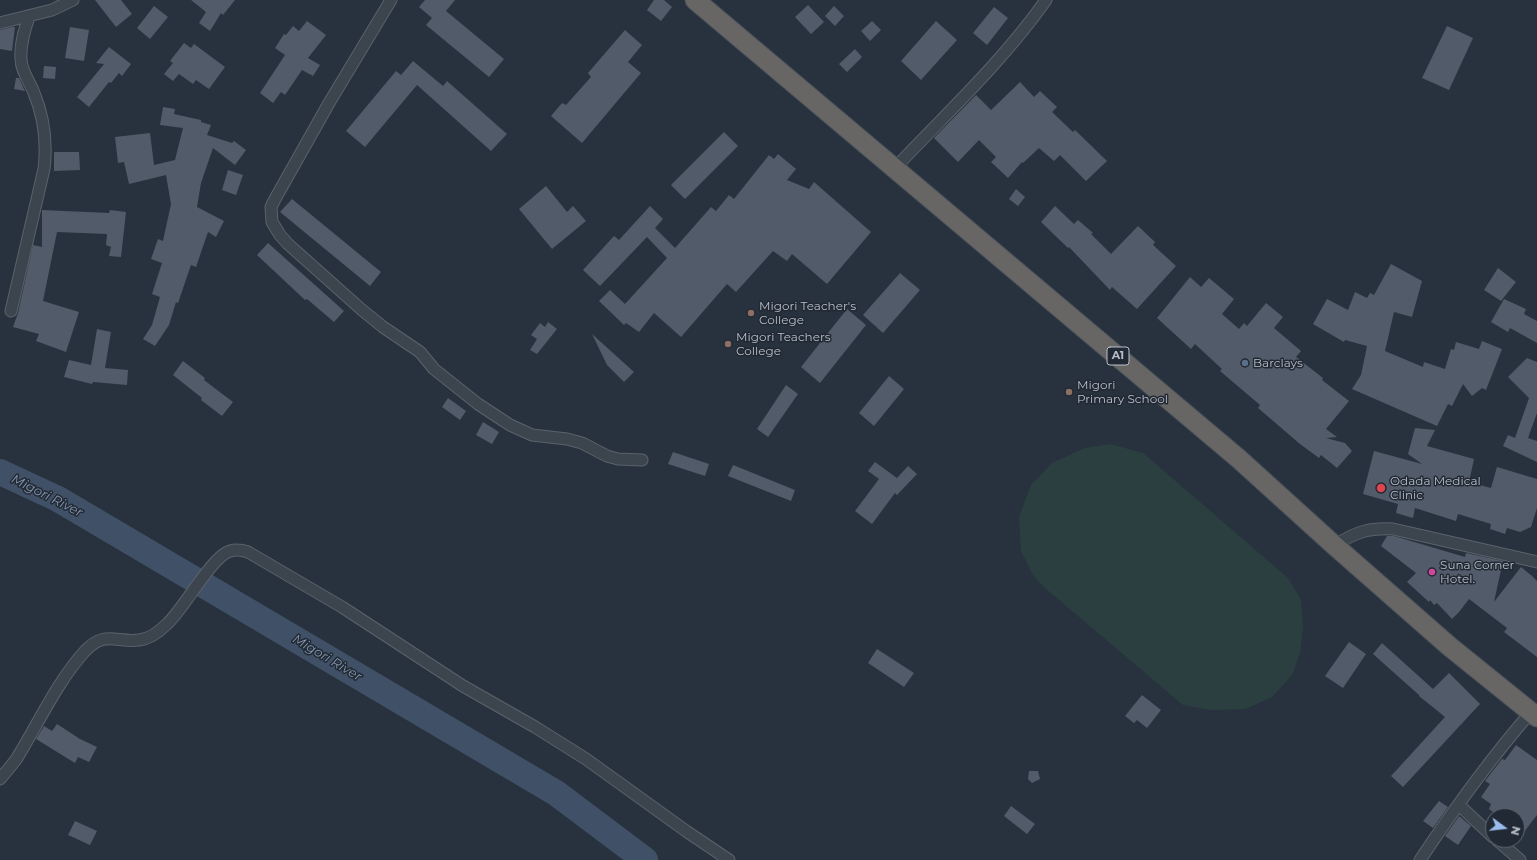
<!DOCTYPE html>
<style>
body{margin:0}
#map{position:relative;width:1537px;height:860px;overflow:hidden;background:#28323e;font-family:Montserrat,sans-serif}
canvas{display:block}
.north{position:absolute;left:1485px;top:808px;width:40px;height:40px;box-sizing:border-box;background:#212934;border:1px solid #5e6570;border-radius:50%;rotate:105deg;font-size:11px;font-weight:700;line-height:16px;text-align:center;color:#b9bfc9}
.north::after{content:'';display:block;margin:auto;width:14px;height:18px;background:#9be;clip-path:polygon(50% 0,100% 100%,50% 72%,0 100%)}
</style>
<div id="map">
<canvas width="1537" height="860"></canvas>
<div class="north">N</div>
</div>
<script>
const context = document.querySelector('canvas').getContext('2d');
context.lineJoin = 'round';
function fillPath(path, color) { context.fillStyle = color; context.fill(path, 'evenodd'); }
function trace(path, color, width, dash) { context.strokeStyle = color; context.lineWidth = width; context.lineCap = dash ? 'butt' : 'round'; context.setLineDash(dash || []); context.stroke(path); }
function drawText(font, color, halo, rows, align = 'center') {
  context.font = font + ' Montserrat,sans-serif'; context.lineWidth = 3; context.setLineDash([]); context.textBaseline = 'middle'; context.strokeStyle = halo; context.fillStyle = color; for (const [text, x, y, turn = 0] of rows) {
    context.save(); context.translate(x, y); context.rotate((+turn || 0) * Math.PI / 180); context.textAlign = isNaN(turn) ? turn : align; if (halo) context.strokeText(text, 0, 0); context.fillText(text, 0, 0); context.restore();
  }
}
fillPath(new Path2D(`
 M 1110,444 L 1143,453 L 1288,578 L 1301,600 L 1303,628 L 1300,653 L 1292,675 L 1272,697 L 1245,709 L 1211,710 L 1183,705 L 1045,588 L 1033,575 L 1021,551 L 1019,517 L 1031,485 L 1052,463 L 1085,448 Z`), '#2b3f40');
trace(new Path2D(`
 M 0,472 L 58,499 L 556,793 L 645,860`), '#405066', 26);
fillPath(new Path2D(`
 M 95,0 L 121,0 L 132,14 L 116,27 Z
 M 191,0 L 235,0 L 223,15 L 221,13 L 210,31 L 199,23 L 206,12 Z
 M 425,0 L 455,0 L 446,11 L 504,59 L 489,77 L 426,25 L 432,18 L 419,7 Z
 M 654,0 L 664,0 L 672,7 L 661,21 L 647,10 Z
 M 808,5 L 824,22 L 811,34 L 795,17 Z
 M 154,6 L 168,17 L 150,39 L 137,28 Z
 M 834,6 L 844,16 L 835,26 L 825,16 Z
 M 994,7 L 1008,18 L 987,45 L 973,33 Z
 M 307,21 L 326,35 L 308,58 L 320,65 L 313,76 L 302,70 L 285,95 L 281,92 L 273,103 L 260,93 L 285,55 L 275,48 L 284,34 L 286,35 L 293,26 L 299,31 Z
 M 872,21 L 881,30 L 870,41 L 861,31 Z
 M 936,21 L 957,40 L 921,80 L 901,61 Z
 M 1447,26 L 1473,38 L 1449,90 L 1422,78 Z
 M 12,27 L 15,27 L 12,51 L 0,49 L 0,30 Z
 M 70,27 L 89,30 L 84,61 L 65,58 Z
 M 625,30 L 642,45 L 628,62 L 641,73 L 582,143 L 551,116 L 562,103 L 566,105 L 591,77 L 588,73 Z
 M 184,43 L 191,48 L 194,44 L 225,67 L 209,89 L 196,80 L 193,84 L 179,74 L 173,81 L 164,74 L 173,63 L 170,61 Z
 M 109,47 L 131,64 L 122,76 L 119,73 L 111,83 L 109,82 L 89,107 L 77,97 L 104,64 L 96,63 Z
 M 855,49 L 862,57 L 847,72 L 839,64 Z
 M 413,61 L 443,86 L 447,81 L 507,134 L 491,151 L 417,85 L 365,147 L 346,131 L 396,71 L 401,75 Z
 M 44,66 L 56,67 L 55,79 L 43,78 Z
 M 16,78 L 19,78 L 25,91 L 14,89 Z
 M 1020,82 L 1034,97 L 1040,91 L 1057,107 L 1052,112 L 1073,132 L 1075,130 L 1107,161 L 1086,181 L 1060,155 L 1054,161 L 1039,148 L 1023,163 L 1022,162 L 1008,178 L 991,162 L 996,157 L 979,140 L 958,162 L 934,138 L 976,95 L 991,110 Z
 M 163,107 L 175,109 L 174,114 L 201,120 L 201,122 L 211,125 L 207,135 L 232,143 L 234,141 L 246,150 L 235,165 L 213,148 L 201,183 L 197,207 L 224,221 L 216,237 L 208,232 L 196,267 L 191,265 L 178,303 L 176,302 L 169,325 L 155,346 L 143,339 L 152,325 L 160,297 L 152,294 L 162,263 L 151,259 L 158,239 L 163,241 L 171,204 L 166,175 L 129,184 L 124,162 L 118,163 L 115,137 L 150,133 L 154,165 L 175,160 L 183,128 L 160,125 Z
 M 724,132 L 738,146 L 685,199 L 671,185 Z
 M 54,152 L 79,152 L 80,170 L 54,171 Z
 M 778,154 L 796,169 L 787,180 L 809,189 L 814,182 L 871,232 L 827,284 L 792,254 L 787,261 L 773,251 L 736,292 L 727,284 L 681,337 L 654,313 L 639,332 L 626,323 L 624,325 L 599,301 L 610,290 L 625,304 L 667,258 L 647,237 L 600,286 L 583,270 L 614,236 L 619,240 L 650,206 L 663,219 L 655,228 L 675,248 L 711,207 L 716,211 L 729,195 L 734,199 L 769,155 L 774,159 Z
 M 228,170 L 243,175 L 236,195 L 222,190 Z
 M 546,186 L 567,212 L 573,206 L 586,221 L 552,249 L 519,209 Z
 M 1016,189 L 1025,197 L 1018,206 L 1009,199 Z
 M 292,199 L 381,272 L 370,286 L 280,212 Z
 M 1055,206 L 1074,224 L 1078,220 L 1093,233 L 1091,234 L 1111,254 L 1138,226 L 1155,242 L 1153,245 L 1176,266 L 1137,309 L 1112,287 L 1110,290 L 1069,247 L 1068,248 L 1041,222 Z
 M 42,210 L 109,213 L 110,210 L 126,212 L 121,257 L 109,256 L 111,247 L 106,245 L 107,234 L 57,232 L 43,301 L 79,312 L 66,352 L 36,341 L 39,334 L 13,327 L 18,313 L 33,245 L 42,247 Z
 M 268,243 L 344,311 L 334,322 L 307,299 L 305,300 L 257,255 Z
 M 1391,264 L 1422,281 L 1412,317 L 1394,312 L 1385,351 L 1423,367 L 1424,362 L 1445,369 L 1451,349 L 1454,350 L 1456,342 L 1479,349 L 1482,341 L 1502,349 L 1486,390 L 1482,388 L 1472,396 L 1463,384 L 1452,406 L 1448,404 L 1437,426 L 1352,389 L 1361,375 L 1367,346 L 1345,340 L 1344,342 L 1313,324 L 1327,299 L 1348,310 L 1355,292 L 1367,298 L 1370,293 L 1374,295 Z
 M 1498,268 L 1516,282 L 1501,301 L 1484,290 Z
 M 900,273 L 920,290 L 883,333 L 863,315 Z
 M 1190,277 L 1201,287 L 1209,278 L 1234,299 L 1222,314 L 1239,329 L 1244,323 L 1247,326 L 1266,303 L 1283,317 L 1274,328 L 1301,351 L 1296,357 L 1323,378 L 1322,380 L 1349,401 L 1326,429 L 1337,437 L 1326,438 L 1345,443 L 1352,451 L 1337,468 L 1321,455 L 1319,458 L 1300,444 L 1258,408 L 1260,405 L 1220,371 L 1222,369 L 1195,344 L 1191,349 L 1157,318 Z
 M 1504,299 L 1526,309 L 1524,314 L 1537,321 L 1537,343 L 1510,328 L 1508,332 L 1491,322 Z
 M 847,309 L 866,325 L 820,383 L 801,367 Z
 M 548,322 L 557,329 L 537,354 L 530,350 L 537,339 L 531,335 L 540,323 L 545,327 Z
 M 97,329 L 111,332 L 105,368 L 128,370 L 127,385 L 93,382 L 92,384 L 64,377 L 69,360 L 91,365 Z
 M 592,334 L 634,372 L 624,382 L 607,365 Z
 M 1527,358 L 1537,362 L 1537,413 L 1528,438 L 1537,441 L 1537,462 L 1503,446 L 1508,435 L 1515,438 L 1529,398 L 1508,377 Z
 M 183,361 L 205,378 L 204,380 L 233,402 L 222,416 L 201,400 L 202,398 L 173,375 Z
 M 889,376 L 904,389 L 874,426 L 859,413 Z
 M 786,385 L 798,394 L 768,437 L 757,429 Z
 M 448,398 L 466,411 L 460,420 L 442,407 Z
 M 483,422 L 499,432 L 492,444 L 476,435 Z
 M 1415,428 L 1435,430 L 1427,446 L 1474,459 L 1469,482 L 1491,488 L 1497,467 L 1537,479 L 1537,508 L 1531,527 L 1520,532 L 1507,528 L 1505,534 L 1490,529 L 1491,524 L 1458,514 L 1456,521 L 1415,508 L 1413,518 L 1396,513 L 1398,504 L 1363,494 L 1374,451 L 1422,464 L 1408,454 Z
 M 673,452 L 709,464 L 705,476 L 668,464 Z
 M 875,462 L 897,478 L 908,466 L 917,474 L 897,495 L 895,493 L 872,524 L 855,511 L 879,479 L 868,471 Z
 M 733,465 L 795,490 L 791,501 L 728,476 Z
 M 1387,536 L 1394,536 L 1465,557 L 1466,553 L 1503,561 L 1494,602 L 1521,567 L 1532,576 L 1537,581 L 1537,657 L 1504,632 L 1507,628 L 1469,599 L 1459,612 L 1452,619 L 1437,603 L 1434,605 L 1430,600 L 1429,602 L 1407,582 L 1416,573 L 1381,546 Z
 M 1349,642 L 1366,654 L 1343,688 L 1325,676 Z
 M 1382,643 L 1433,689 L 1449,673 L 1480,704 L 1403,787 L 1391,776 L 1445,717 L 1419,696 L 1419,695 L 1373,654 Z
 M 877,649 L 914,673 L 904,687 L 868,663 Z
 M 1142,695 L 1161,710 L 1147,728 L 1137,720 L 1134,723 L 1125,716 Z
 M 57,724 L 80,739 L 97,747 L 89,762 L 78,757 L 75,763 L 36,739 L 44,726 L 52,731 Z
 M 1516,745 L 1537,760 L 1537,815 L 1517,841 L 1517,816 L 1498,816 L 1489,809 L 1491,804 L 1481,797 L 1490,784 L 1485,781 L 1502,759 L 1505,760 Z
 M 1029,771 L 1038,771 L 1040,779 L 1032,783 L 1028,779 Z
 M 1439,801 L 1448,807 L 1433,828 L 1423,821 Z
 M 1011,806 L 1035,824 L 1027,834 L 1004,816 Z
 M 1459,816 L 1471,826 L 1458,845 L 1445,836 Z
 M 75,821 L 97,831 L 90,845 L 68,835 Z`), '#525b69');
const minor = new Path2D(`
 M 391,0 L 329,103 L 275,199 L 271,207 L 272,222 L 280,235 L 288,244 L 362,310 L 383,327 L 420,352 L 434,369 L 478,404 L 510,425 L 532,435 L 567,439 L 582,443 L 607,456 L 618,459 L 642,460
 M 0,23 L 52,10 L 73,0
 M 895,168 C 946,114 1003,61 1046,0
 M 11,311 L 44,169 C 47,144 44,117 34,93 C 30,82 21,71 21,59 C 20,44 24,31 29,17
 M 1335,546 C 1354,532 1369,528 1393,529 L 1537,562
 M 0,779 C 6,772 12,765 17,758 C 39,722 57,682 85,651 C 105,630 116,643 139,640 C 149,639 160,631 167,624 C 184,609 211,557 230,551 C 237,549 242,550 248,552 L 342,607 L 463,686 L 535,727 L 586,759 L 686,831 L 729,860
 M 1459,805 L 1493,837
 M 1497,840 L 1520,860
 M 1420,860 C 1454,809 1491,758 1531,712`);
const trunk = new Path2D(`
 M 695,0 L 1239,459 L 1335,546 L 1449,646 L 1537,717`);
trace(minor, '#5a626c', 13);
trace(trunk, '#474f59', 21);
trace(minor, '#3c444e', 11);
trace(trunk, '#676664', 19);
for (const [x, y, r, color] of [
 [751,313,4,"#8d6e63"],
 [728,344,4,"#8d6e63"],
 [1245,363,4,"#5c6f8a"],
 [1069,392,4,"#8d6e63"],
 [1381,488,5,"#e0444e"],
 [1432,572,4,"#d1479c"]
]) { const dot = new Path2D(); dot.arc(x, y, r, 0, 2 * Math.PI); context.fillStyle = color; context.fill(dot); trace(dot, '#212934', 1.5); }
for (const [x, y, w] of [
 [1118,356,22]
]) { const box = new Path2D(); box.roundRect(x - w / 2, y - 9, w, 18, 3); context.fillStyle = '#212934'; context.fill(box); trace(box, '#b9bfc9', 1); }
drawText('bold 11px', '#b9bfc9', null, [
 ["A1",1118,356]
]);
drawText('12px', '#b9bfc9', '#212934', [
 ["Migori Teacher's",759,306],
 ["College",759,320],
 ["Migori Teachers",736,337],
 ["College",736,351],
 ["Barclays",1253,363],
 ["Migori",1077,385],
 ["Primary School",1077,399],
 ["Odada Medical",1390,481],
 ["Clinic",1390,495],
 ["Suna Corner",1440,565],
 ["Hotel.",1440,579]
], 'left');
drawText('italic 13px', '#8496ad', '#212934', [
 ["Migori River",47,496,27],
 ["Migori River",327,658,31]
]);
</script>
